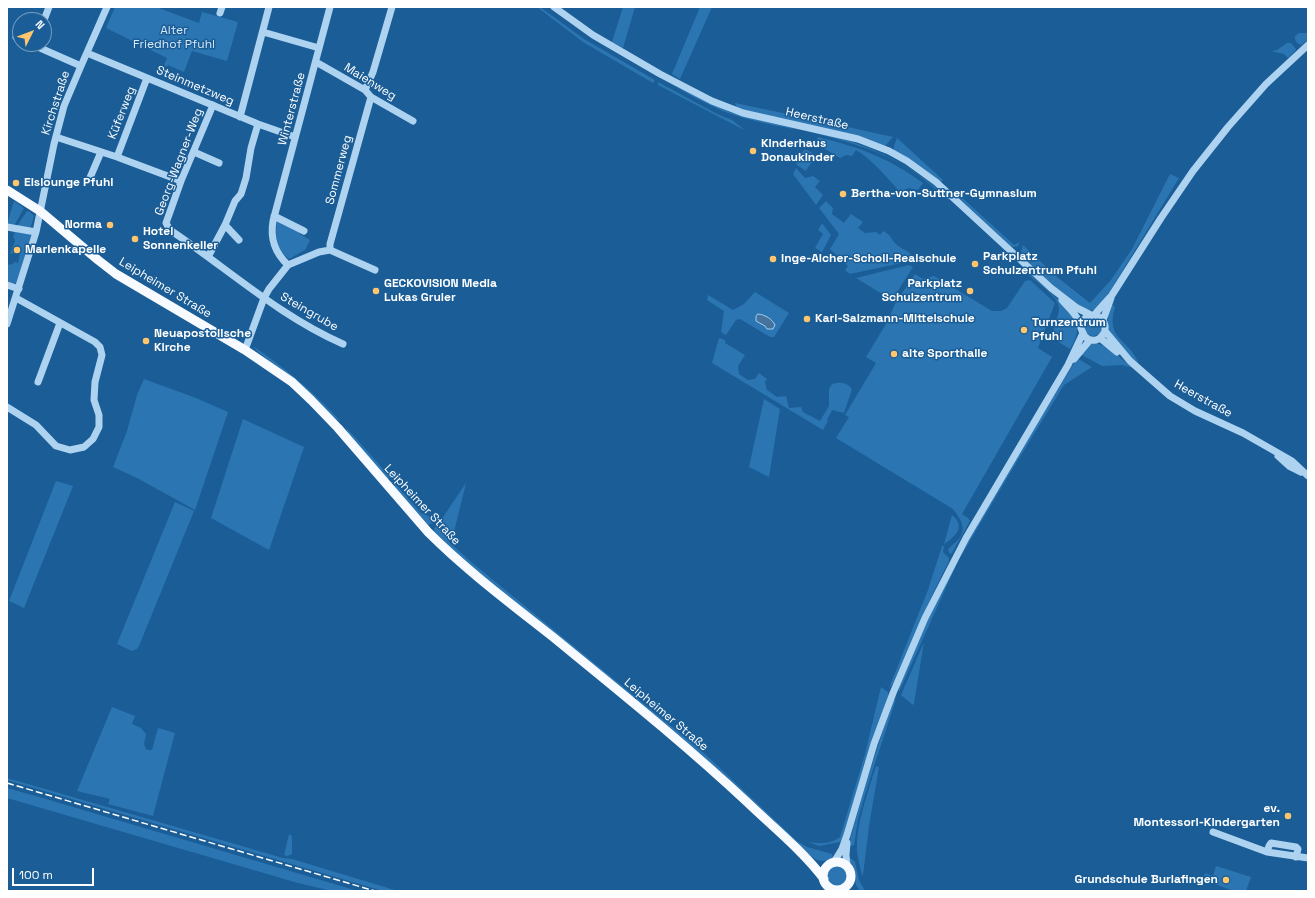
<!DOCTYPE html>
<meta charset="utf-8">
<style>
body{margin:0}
#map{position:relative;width:1315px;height:898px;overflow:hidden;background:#1b5d96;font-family:"Space Grotesk",sans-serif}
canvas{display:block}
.frame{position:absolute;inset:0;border:8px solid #fff;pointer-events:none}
.north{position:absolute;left:12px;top:12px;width:40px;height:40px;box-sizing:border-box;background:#1b5d96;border:1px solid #769ec0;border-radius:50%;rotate:48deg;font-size:11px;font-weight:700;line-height:16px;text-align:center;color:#fff}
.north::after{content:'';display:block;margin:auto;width:14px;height:18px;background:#ffc66d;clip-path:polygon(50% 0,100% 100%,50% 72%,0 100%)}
.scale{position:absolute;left:12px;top:868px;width:82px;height:18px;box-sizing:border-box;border:2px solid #fff;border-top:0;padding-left:5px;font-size:12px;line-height:14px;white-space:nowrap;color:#fff;-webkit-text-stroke:3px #1b5d96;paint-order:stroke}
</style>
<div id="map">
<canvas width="1315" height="898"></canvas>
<div class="frame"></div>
<div class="north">N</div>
<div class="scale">100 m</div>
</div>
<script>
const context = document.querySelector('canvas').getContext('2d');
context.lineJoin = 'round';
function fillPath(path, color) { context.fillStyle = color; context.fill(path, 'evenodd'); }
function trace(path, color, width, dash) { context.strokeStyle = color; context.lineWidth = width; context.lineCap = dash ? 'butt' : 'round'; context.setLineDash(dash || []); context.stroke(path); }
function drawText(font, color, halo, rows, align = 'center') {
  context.font = font + ' "Space Grotesk",sans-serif'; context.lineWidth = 3; context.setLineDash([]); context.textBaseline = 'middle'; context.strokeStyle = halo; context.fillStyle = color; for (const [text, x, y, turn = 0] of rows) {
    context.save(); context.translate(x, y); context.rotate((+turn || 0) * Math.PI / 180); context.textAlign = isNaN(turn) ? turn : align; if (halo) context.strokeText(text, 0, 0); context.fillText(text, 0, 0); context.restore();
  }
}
fillPath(new Path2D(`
 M 115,7 L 156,7 L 199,23 L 202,12 L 238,22 L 227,61 L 192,51 L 184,72 L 168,65 L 167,67 L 164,65 L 167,58 L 106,28 Z
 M 537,7 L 540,7 L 584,39 L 655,80 L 653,83 L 583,42 Z
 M 623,7 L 635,7 L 623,48 L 612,42 Z
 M 700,7 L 712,7 L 680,79 L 672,74 Z
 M 1299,33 L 1308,33 L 1308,40 L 1301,45 C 1296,43 1295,41 1295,36 Z
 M 1287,43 L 1291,43 L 1296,49 L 1295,51 L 1288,58 L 1284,54 L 1271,51 L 1277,50 Z
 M 662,79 L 729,112 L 758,120 L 800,130 C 776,126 751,121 728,113 C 705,104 683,91 662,79 Z
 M 658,82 L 717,114 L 732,120 L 746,131 L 658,85 Z
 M 735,103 L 830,123 L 893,137 L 885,146 L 737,108 Z
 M 811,132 C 820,132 829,135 838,138 C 880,149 917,170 949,199 L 948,200 C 936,189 923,178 909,169 C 880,150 845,141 811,132 Z
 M 818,137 C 859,147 889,158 923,183 L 918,190 L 909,188 L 900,192 C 886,177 874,161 856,150 L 852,156 L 846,155 L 840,158 L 815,143 Z
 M 897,138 L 943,180 L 940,183 L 894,152 L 894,146 Z
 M 804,150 L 807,150 L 816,155 L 806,171 L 797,165 L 796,162 Z
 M 796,168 L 805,178 L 813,176 L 820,181 L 815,187 L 823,195 L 816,205 L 793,174 Z
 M 1170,174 L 1179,178 L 1109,293 C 1105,298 1100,308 1093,310 C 1079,314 1035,267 1023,257 L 1021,253 L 1023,245 L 1057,277 L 1090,303 L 1111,280 L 1132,249 Z
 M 958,194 L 1014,245 L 1020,242 L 1018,246 L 1014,247 L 1011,246 L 957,196 Z
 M 14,201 L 24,208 L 14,226 L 7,224 Z
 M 826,201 L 833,208 L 832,214 L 844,223 L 851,214 L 863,222 L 858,228 L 865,233 L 876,232 L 880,235 L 883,231 C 891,236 889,235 894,242 C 901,250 912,251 916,261 L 915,263 L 911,261 L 850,274 L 845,270 L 848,266 L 830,249 L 839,234 L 819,208 Z
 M 27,211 L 30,212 L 34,216 L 30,229 L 17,226 Z
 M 277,220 L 299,232 L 300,234 L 310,240 L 305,250 L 289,259 C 276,249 275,235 277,220 Z
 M 822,223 L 831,235 L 822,252 L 815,248 L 823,234 L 818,230 Z
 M 15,230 L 29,233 L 31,235 L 17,283 L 14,284 L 7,283 L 7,265 L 13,264 L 14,262 L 18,263 L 21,248 L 17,245 L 13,252 L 14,253 L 10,254 L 15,241 L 14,238 L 13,238 Z
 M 909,265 L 913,267 L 892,300 L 856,278 Z
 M 1027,273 L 1031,275 C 1041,284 1073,311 1076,322 C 1079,332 1075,341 1070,349 C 1066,346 1060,344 1057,340 C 1047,329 1063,316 1058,304 C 1054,293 1035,281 1027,273 Z
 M 915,274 L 923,279 L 934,276 L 992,311 L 1001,311 L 1007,308 L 1025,281 L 1030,280 L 1055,303 L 1038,348 L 1052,357 L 962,514 L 968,518 L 970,521 L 952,553 L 950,554 L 948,550 C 950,546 954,544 957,541 C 968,530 961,519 953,509 L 836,438 L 849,417 L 845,415 L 876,363 L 866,357 L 886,324 L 896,302 Z
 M 755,292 L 789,313 L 774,337 L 770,337 L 740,319 L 736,320 L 726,335 L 721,332 L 724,311 L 707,300 L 708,295 L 733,310 L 744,304 Z
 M 1111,304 L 1115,307 C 1105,340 1128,338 1138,362 L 1137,364 L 1112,337 C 1106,326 1107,315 1111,304 Z
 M1084 327a9 9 0 1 1 18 0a9 9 0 1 1-18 0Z
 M 719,338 L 725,340 L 725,343 L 745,355 L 738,366 L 739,374 L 748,380 L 755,379 L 759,373 L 767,379 L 765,382 L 767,390 L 777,397 L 786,396 L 789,408 L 801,407 L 803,412 L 820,421 L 829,406 L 829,389 L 832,384 C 841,382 846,382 852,389 L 844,413 L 832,410 L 827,420 L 828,421 L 823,430 L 712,363 Z
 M 1093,343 C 1108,344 1121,359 1133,368 L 1122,365 L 1102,366 L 1080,354 L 1086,347 Z
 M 253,346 C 285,368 314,392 340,421 L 333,418 L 295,380 L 258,352 Z
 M 1077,358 L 1092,367 L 1064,385 L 1010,473 L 961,556 L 961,553 L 1007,472 Z
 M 144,379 L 196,398 L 228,412 L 195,510 L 137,478 L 113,467 L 127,431 L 137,395 Z
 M 764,399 L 780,409 L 769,477 L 749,467 Z
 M 243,419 L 304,447 L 269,550 L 211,518 Z
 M 346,428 L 352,434 L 391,478 L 388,479 L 350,437 Z
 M 56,481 L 73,486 L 24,608 L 9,601 Z
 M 390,482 L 394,482 L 421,513 L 430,517 L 433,521 L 433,523 L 428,525 Z
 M 466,483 L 452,540 L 441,520 Z
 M 175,502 L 194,511 L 139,646 L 137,649 L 132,651 L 117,644 Z
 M 952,515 C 966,527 956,536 944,544 Z
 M 436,526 L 440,527 L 449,542 L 470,561 L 705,754 L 797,841 L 807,847 L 832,854 L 833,858 C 825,862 819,862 812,857 L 703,756 L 468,564 L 435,532 L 434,529 Z
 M 942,546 L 944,546 L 943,552 L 949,558 L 949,561 L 934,591 L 893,684 L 889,688 L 928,590 Z
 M 958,561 L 899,692 L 899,686 L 928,619 L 956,562 Z
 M 924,642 L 914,703 L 913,705 L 901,695 Z
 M 881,687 L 888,692 L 888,696 L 843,839 L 840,842 L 819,846 L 808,842 C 819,844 831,844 840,837 L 865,754 Z
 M 896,699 L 867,788 L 858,819 L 854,845 L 850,846 L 849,844 C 862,796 876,749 893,702 Z
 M 112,707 L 135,716 L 132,724 L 141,728 L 146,734 L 144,744 L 146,749 L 148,750 L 152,750 L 158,728 L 175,733 L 153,816 L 108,804 L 110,799 L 77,791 Z
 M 876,766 L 879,767 L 869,826 L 863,875 L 862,875 C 860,867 858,859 857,851 C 856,824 868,792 876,766 Z
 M 7,778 L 283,858 L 292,859 L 398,891 L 383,891 L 7,780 Z
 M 7,788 L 46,799 L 358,891 L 332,891 L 298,883 L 7,798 Z
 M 289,834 L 292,836 L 292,854 L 288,856 L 284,855 Z
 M 848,857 L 853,860 L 855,862 L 859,880 L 865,891 L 860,891 L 856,885 L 853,868 Z
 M827 876a10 10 0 1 1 20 0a10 10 0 1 1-20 0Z
 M 1216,866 L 1251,877 L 1246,891 L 1234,891 L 1203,880 L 1205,873 L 1213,876 Z`), '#2b76b2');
const water = new Path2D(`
 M 758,314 C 766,315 772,319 775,325 L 773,329 L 767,329 L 765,326 L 756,321 L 756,317 Z`);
fillPath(water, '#45739b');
trace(water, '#a1cff2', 1);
trace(new Path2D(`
 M 554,7 L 593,35 L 660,74 L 712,101 L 743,113 L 858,139 L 889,151 L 907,161 L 936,182 L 1051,288 L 1077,308 L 1091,315
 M 220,13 L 222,7
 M 44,20 L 49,7
 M 263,32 L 319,48
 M 16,37 L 20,39
 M 31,44 L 81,66
 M 87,53 L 258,124 L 295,137
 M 316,62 L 365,90 L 371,97 L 413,121
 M 365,90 L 373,72 L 392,7
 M 213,105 L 181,181 L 166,223 L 170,230 C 227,268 279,316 343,344
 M 240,117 L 269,7
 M 56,137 L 117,157 L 181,181
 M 194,152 L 219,163
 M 117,157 L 147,78
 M 89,180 L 101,152
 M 274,216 L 304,231
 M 225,225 L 239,240
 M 7,227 L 36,232
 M 330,250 L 330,244 L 371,97
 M 208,257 L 225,225 L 235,201 L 241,194 L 246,178 L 251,148 L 258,124
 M 288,265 C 275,253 270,238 273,221 L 330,7
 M 7,285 L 19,289
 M 1062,300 C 1067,306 1073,311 1077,318 C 1082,326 1081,342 1096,340 C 1100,339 1103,335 1105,331 C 1106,323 1103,318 1095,315 C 1088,315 1083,318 1081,326
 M 1094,315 L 1112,295 L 1161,218 L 1193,171 L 1228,127 L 1266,84 L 1308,45
 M 1103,320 L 1111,298
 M 7,324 L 36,232 L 54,144 L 64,106 L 81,66 L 107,7
 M 1105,331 L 1130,361 L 1170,396 L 1195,411 L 1243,433 L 1292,461 L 1308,476
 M 1100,338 L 1117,352
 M 245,350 L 264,298 L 269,289 L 288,265 L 319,252 L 330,250 L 375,270
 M 1074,359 L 1090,340
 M 38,382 L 60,323
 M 7,407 L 36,425 L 56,446 L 70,450 L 84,447 L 93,439 L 99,427 L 99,415 L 94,400 L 95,382 L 102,355 L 100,347 L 95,342 L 16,298
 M 1278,456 L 1289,466 L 1301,472
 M 1213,832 L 1267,852 L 1308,858
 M 1267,852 L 1269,846 L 1271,843 L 1296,847 L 1298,849 L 1296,857
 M 834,862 L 842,849 L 847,835 L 874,744 L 893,693 L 925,618 L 966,538 L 1068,365 L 1083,333
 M 847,865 L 846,855 L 847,843`), '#aed3f0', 7);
trace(new Path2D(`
 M 7,190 L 40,211 L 98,260 L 116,274 L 245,350 L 292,382 L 311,400 L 338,428 L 428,532 C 466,570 510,603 553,637 C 619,691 685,744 747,802 C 773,827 802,850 824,879
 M823 876a14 14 0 1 1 28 0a14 14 0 1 1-28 0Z`), '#f7fbff', 9);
trace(new Path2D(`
 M 7,783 L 375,891`), '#fff', 1.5, [7, 3]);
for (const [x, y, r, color] of [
 [753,151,4,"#ffc66d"],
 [16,183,4,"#ffc66d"],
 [843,194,4,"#ffc66d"],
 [110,225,4,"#ffc66d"],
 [135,239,4,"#ffc66d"],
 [17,250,4,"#ffc66d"],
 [773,259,4,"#ffc66d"],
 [975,264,4,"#ffc66d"],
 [376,291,4,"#ffc66d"],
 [970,291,4,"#ffc66d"],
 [807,319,4,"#ffc66d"],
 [1024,330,4,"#ffc66d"],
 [146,341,4,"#ffc66d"],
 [894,354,4,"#ffc66d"],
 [1288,816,4,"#ffc66d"],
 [1226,880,4,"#ffc66d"]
]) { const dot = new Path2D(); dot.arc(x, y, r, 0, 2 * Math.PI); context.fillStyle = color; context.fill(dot); trace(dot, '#1b5d96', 1.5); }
drawText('12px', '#d5eafb', '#1b5d96', [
 ["Alter",174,31],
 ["Friedhof Pfuhl",174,45]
]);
drawText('12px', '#fff', '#1b5d96', [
 ["Maienweg",370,82,32],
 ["Steinmetzweg",195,86,23],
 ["Kirchstraße",56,103,-72],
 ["Winterstraße",292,109,-75],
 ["Küferweg",122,113,-69],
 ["Heerstraße",817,119,13],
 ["Georg-Wagner-Weg",179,162,-69],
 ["Sommerweg",339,170,-75],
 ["Leipheimer Straße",165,288,31],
 ["Steingrube",309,312,30],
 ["Heerstraße",1203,399,29],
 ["Leipheimer Straße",422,505,47],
 ["Leipheimer Straße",666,715,40]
]);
drawText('bold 12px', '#fff', '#1b5d96', [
 ["Kinderhaus",761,144],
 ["Donaukinder",761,158],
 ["Eislounge Pfuhl",24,183],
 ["Bertha-von-Suttner-Gymnasium",851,194],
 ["Norma",102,225,"right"],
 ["Hotel",143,232],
 ["Sonnenkeller",143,246],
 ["Marienkapelle",25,250],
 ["Parkplatz",983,257],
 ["Schulzentrum Pfuhl",983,271],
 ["Inge-Aicher-Scholl-Realschule",781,259],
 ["GECKOVISION Media",384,284],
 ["Lukas Gruler",384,298],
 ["Parkplatz",962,284,"right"],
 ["Schulzentrum",962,298,"right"],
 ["Karl-Salzmann-Mittelschule",815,319],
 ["Turnzentrum",1032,323],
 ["Pfuhl",1032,337],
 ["Neuapostolische",154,334],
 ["Kirche",154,348],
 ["alte Sporthalle",902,354],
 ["ev.",1280,809,"right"],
 ["Montessori-Kindergarten",1280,823,"right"],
 ["Grundschule Burlafingen",1218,880,"right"]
], 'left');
</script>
